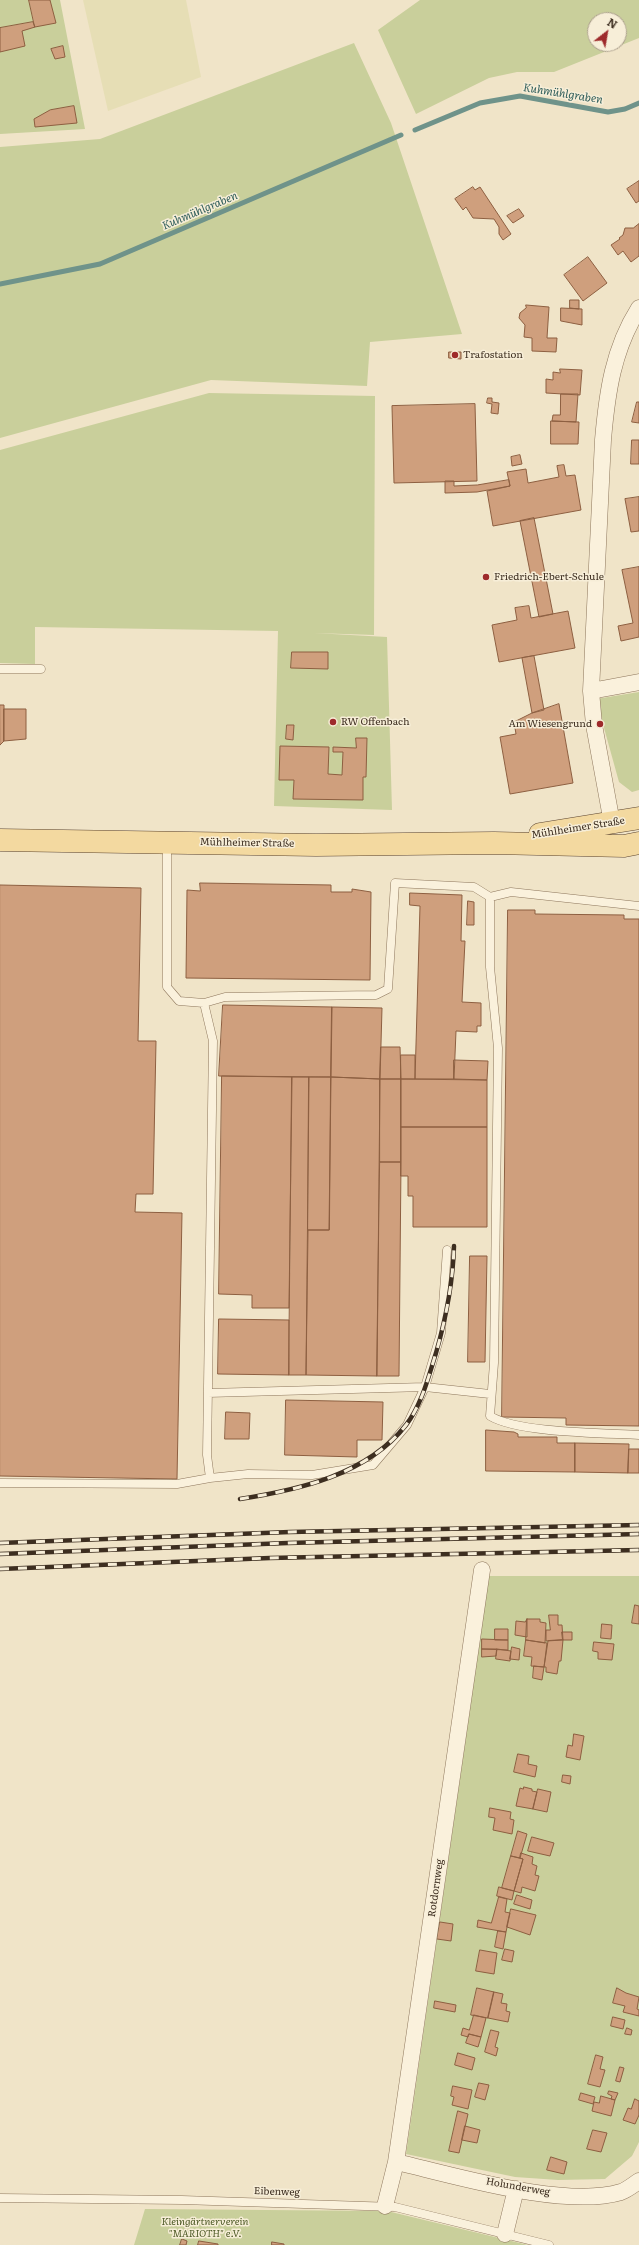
<!DOCTYPE html>
<meta charset="utf-8">
<style>
body{margin:0}
#map{position:relative;width:639px;height:2245px;overflow:hidden;background:#f0e4c8;font-family:Literata,serif}
canvas{display:block}
.north{position:absolute;left:587px;top:12px;width:40px;height:40px;box-sizing:border-box;background:#f7eed8;border:1px solid #ada18e;border-radius:50%;rotate:31deg;font-size:11px;font-weight:700;line-height:16px;text-align:center;color:#3d2e20}
.north::after{content:'';display:block;margin:auto;width:14px;height:18px;background:#9e2a2b;clip-path:polygon(50% 0,100% 100%,50% 72%,0 100%)}
</style>
<div id="map">
<canvas width="639" height="2245"></canvas>
<div class="north">N</div>
</div>
<script>
const context = document.querySelector('canvas').getContext('2d');
context.lineJoin = 'round';
function fillPath(path, color) { context.fillStyle = color; context.fill(path, 'evenodd'); }
function trace(path, color, width, dash) { context.strokeStyle = color; context.lineWidth = width; context.lineCap = dash ? 'butt' : 'round'; context.setLineDash(dash || []); context.stroke(path); }
function drawText(font, color, halo, rows, align = 'center') {
  context.font = font + ' Literata,serif'; context.lineWidth = 3; context.setLineDash([]); context.textBaseline = 'middle'; context.strokeStyle = halo; context.fillStyle = color; for (const [text, x, y, turn = 0] of rows) {
    context.save(); context.translate(x, y); context.rotate((+turn || 0) * Math.PI / 180); context.textAlign = isNaN(turn) ? turn : align; if (halo) context.strokeText(text, 0, 0); context.fillText(text, 0, 0); context.restore();
  }
}
fillPath(new Path2D(`
 M 83,0 L 186,0 L 201,77 L 108,111 Z`), '#e6deb5');
fillPath(new Path2D(`
 M 0,0 L 60,0 L 85,129 L 0,134 Z
 M 420,0 L 639,0 L 639,38 L 554,72 L 517,72 L 489,78 L 416,114 L 378,30 ZM 595,20 L 619,20 L 619,44 L 595,44 Z
 M 354,43 L 391,123 L 462,334 L 370,342 L 367,386 L 211,380 L 0,438 L 0,147 L 100,139 Z
 M 209,393 L 375,396 L 374,635 L 314,633 L 387,637 L 392,810 L 274,806 L 278,631 L 35,627 L 35,664 L 0,663 L 0,450 Z
 M 639,692 L 639,790 L 632,792 L 619,782 L 596,699 Z
 M 489,1576 L 639,1576 L 639,2142 L 632,2156 L 605,2179 L 558,2180 L 515,2177 L 406,2154 Z
 M 145,2209 L 387,2211 L 528,2245 L 134,2245 Z`), '#c9cf9b');
trace(new Path2D(`
 M 415,130 L 480,103 L 520,96 L 608,112 L 625,109 L 639,103
 M 0,284 L 100,264 L 401,135`), '#6f938a', 5);
const building = new Path2D(`
 M 29,0 L 50,0 L 56,23 L 35,27 Z
 M 33,22 L 35,27 L 22,31 L 25,46 L 0,52 L 0,28 Z
 M 63,46 L 65,57 L 55,59 L 51,49 Z
 M 74,106 L 77,123 L 35,127 L 34,119 L 50,110 Z
 M 639,181 L 639,201 L 636,203 L 627,189 Z
 M 473,187 L 475,190 L 480,187 L 511,234 L 503,240 L 499,234 L 499,227 L 494,219 L 473,218 L 466,207 L 463,210 L 455,199 Z
 M 519,209 L 524,216 L 513,223 L 507,216 Z
 M 639,224 L 639,256 L 631,262 L 623,251 L 618,255 L 611,245 L 620,239 L 619,238 L 623,235 L 625,228 L 633,228 Z
 M 588,257 L 607,283 L 583,301 L 564,275 Z
 M 570,300 L 579,300 L 579,309 L 570,308 Z
 M 526,305 L 549,307 L 547,338 L 557,338 L 556,352 L 532,351 L 532,338 L 524,337 L 525,325 L 519,318 L 520,313 L 526,308 Z
 M 561,308 L 582,309 L 582,325 L 561,321 Z
 M 449,352 L 461,352 L 461,359 L 449,358 Z
 M 560,369 L 582,370 L 580,395 L 546,393 L 546,379 L 553,380 L 553,372 L 560,373 Z
 M 561,394 L 578,394 L 576,422 L 552,421 L 553,415 L 560,415 Z
 M 488,398 L 492,398 L 492,402 L 499,403 L 498,414 L 491,413 L 492,404 L 487,403 Z
 M 637,402 L 639,402 L 639,423 L 632,422 Z
 M 475,404 L 477,481 L 394,483 L 392,406 Z
 M 551,421 L 579,422 L 578,444 L 551,444 Z
 M 632,440 L 639,440 L 639,464 L 631,464 Z
 M 520,455 L 522,464 L 512,466 L 511,457 Z
 M 564,465 L 566,476 L 575,475 L 581,510 L 493,526 L 487,491 L 510,486 L 507,472 L 526,469 L 528,483 L 559,477 L 557,466 Z
 M 509,480 L 510,486 L 477,492 L 445,493 L 445,481 L 454,481 L 454,486 L 477,485 Z
 M 639,497 L 639,531 L 631,532 L 625,499 Z
 M 534,518 L 553,614 L 539,617 L 520,521 Z
 M 639,567 L 639,637 L 621,641 L 618,626 L 633,623 L 622,570 Z
 M 529,606 L 531,618 L 568,611 L 575,648 L 499,662 L 492,625 L 517,620 L 515,608 Z
 M 292,652 L 328,652 L 328,669 L 291,668 Z
 M 534,656 L 544,710 L 532,713 L 522,658 Z
 M 559,704 L 573,783 L 510,794 L 500,737 L 516,734 L 514,722 L 532,713 Z
 M 0,705 L 4,705 L 4,741 L 0,745 Z
 M 4,709 L 26,709 L 26,739 L 4,741 Z
 M 287,725 L 294,725 L 293,740 L 286,739 Z
 M 356,738 L 367,738 L 366,777 L 363,777 L 363,800 L 293,799 L 294,780 L 279,780 L 280,746 L 329,747 L 328,774 L 342,775 L 343,752 L 333,752 L 333,747 L 356,748 Z
 M 200,883 L 331,885 L 331,892 L 352,892 L 352,889 L 371,892 L 370,980 L 186,978 L 187,890 L 200,891 Z
 M 0,885 L 141,888 L 138,1041 L 156,1041 L 153,1194 L 136,1194 L 135,1212 L 182,1213 L 177,1479 L 0,1476 Z
 M 410,893 L 462,895 L 461,941 L 465,941 L 462,1002 L 481,1003 L 481,1026 L 477,1026 L 477,1032 L 456,1031 L 454,1079 L 415,1079 L 420,906 L 410,905 Z
 M 468,901 L 474,902 L 474,925 L 467,925 Z
 M 508,910 L 535,910 L 535,914 L 624,915 L 624,919 L 639,919 L 639,1426 L 566,1425 L 566,1418 L 502,1417 Z
 M 223,1005 L 332,1007 L 331,1077 L 219,1076 Z
 M 332,1007 L 382,1008 L 380,1079 L 331,1077 Z
 M 381,1047 L 400,1047 L 401,1079 L 380,1079 Z
 M 401,1055 L 415,1055 L 415,1079 L 401,1079 Z
 M 454,1060 L 488,1061 L 487,1080 L 454,1079 Z
 M 222,1076 L 292,1077 L 289,1308 L 252,1308 L 252,1295 L 219,1294 Z
 M 292,1077 L 309,1077 L 306,1375 L 289,1375 Z
 M 309,1077 L 331,1077 L 329,1230 L 308,1230 Z
 M 331,1077 L 380,1079 L 377,1376 L 306,1375 L 308,1230 L 329,1230 Z
 M 380,1079 L 401,1079 L 401,1162 L 380,1162 Z
 M 401,1079 L 487,1080 L 487,1127 L 401,1127 Z
 M 401,1127 L 487,1127 L 487,1227 L 413,1227 L 413,1196 L 408,1196 L 408,1176 L 401,1176 Z
 M 380,1162 L 401,1162 L 399,1376 L 377,1376 Z
 M 470,1256 L 487,1256 L 485,1362 L 468,1362 Z
 M 219,1319 L 289,1320 L 289,1375 L 218,1374 Z
 M 286,1400 L 383,1402 L 382,1440 L 357,1440 L 357,1457 L 285,1455 Z
 M 226,1412 L 250,1413 L 249,1439 L 225,1439 Z
 M 486,1430 L 514,1432 L 518,1434 L 518,1437 L 557,1437 L 557,1443 L 575,1443 L 575,1472 L 486,1471 Z
 M 575,1443 L 629,1444 L 628,1473 L 575,1472 Z
 M 629,1449 L 639,1449 L 639,1473 L 628,1473 Z
 M 635,1605 L 639,1606 L 639,1624 L 632,1623 Z
 M 549,1615 L 558,1615 L 558,1625 L 562,1625 L 563,1640 L 546,1641 L 546,1630 L 550,1630 Z
 M 527,1619 L 527,1637 L 515,1635 L 516,1621 L 525,1622 Z
 M 527,1619 L 540,1619 L 540,1622 L 546,1623 L 545,1643 L 526,1640 Z
 M 602,1624 L 612,1625 L 611,1639 L 601,1638 Z
 M 495,1629 L 508,1629 L 508,1640 L 495,1640 Z
 M 562,1632 L 572,1632 L 572,1640 L 563,1640 Z
 M 482,1639 L 508,1640 L 508,1650 L 482,1649 Z
 M 526,1640 L 547,1643 L 544,1667 L 531,1666 L 532,1657 L 524,1656 Z
 M 563,1640 L 561,1661 L 559,1661 L 557,1674 L 546,1672 L 546,1667 L 544,1667 L 548,1641 Z
 M 594,1642 L 614,1644 L 612,1660 L 598,1659 L 598,1652 L 593,1651 Z
 M 512,1647 L 520,1649 L 519,1660 L 510,1659 Z
 M 482,1649 L 497,1649 L 496,1656 L 482,1657 Z
 M 497,1649 L 511,1651 L 510,1661 L 496,1659 Z
 M 534,1666 L 544,1667 L 542,1680 L 533,1678 Z
 M 574,1734 L 584,1736 L 580,1760 L 566,1757 L 568,1745 L 572,1746 Z
 M 518,1754 L 529,1756 L 528,1764 L 537,1766 L 535,1777 L 514,1772 Z
 M 563,1775 L 571,1776 L 570,1784 L 562,1782 Z
 M 524,1787 L 532,1789 L 532,1791 L 537,1792 L 533,1809 L 516,1806 L 520,1788 L 523,1789 Z
 M 538,1789 L 551,1792 L 547,1812 L 533,1809 Z
 M 490,1808 L 511,1812 L 510,1819 L 514,1820 L 512,1834 L 493,1830 L 495,1818 L 489,1817 Z
 M 518,1831 L 527,1834 L 520,1858 L 511,1856 Z
 M 532,1837 L 554,1843 L 550,1856 L 528,1851 Z
 M 521,1853 L 533,1857 L 532,1864 L 537,1866 L 535,1875 L 539,1876 L 535,1891 L 522,1887 L 521,1893 L 514,1891 L 523,1859 L 520,1858 Z
 M 511,1856 L 523,1859 L 514,1891 L 502,1888 Z
 M 499,1887 L 514,1891 L 512,1900 L 497,1896 Z
 M 517,1895 L 532,1900 L 530,1909 L 514,1904 Z
 M 499,1897 L 507,1899 L 505,1912 L 510,1913 L 506,1932 L 477,1927 L 478,1920 L 491,1923 Z
 M 511,1909 L 536,1915 L 530,1935 L 507,1927 Z
 M 440,1922 L 453,1924 L 451,1941 L 437,1939 Z
 M 498,1931 L 506,1932 L 503,1949 L 495,1947 Z
 M 505,1949 L 514,1951 L 512,1962 L 502,1960 Z
 M 480,1950 L 497,1953 L 494,1974 L 476,1971 Z
 M 477,1988 L 494,1992 L 488,2018 L 471,2015 Z
 M 617,1988 L 626,1993 L 639,1997 L 637,2009 L 639,2010 L 639,2016 L 623,2012 L 625,2006 L 613,2003 Z
 M 494,1992 L 503,1994 L 501,2003 L 507,2004 L 506,2011 L 510,2012 L 508,2022 L 488,2018 Z
 M 435,2001 L 456,2005 L 455,2012 L 434,2008 Z
 M 474,2015 L 486,2018 L 481,2037 L 469,2034 L 468,2037 L 461,2035 L 463,2028 L 469,2030 Z
 M 613,2017 L 625,2020 L 623,2029 L 611,2026 Z
 M 627,2028 L 632,2030 L 631,2035 L 625,2034 Z
 M 491,2030 L 499,2032 L 495,2047 L 498,2048 L 496,2056 L 485,2052 Z
 M 469,2034 L 481,2037 L 478,2047 L 466,2043 Z
 M 458,2053 L 475,2058 L 472,2070 L 455,2065 Z
 M 596,2055 L 603,2057 L 600,2069 L 605,2070 L 600,2087 L 588,2084 Z
 M 620,2067 L 624,2068 L 620,2082 L 616,2081 Z
 M 479,2083 L 489,2085 L 485,2100 L 475,2097 Z
 M 453,2086 L 472,2090 L 468,2109 L 452,2105 L 454,2097 L 451,2096 Z
 M 609,2091 L 618,2093 L 615,2100 L 611,2099 L 612,2096 L 608,2094 Z
 M 581,2093 L 595,2097 L 593,2104 L 579,2100 Z
 M 601,2096 L 615,2100 L 611,2116 L 592,2111 L 594,2102 L 599,2103 Z
 M 635,2099 L 639,2101 L 639,2115 L 635,2124 L 623,2120 L 628,2108 L 631,2109 Z
 M 458,2111 L 468,2114 L 459,2153 L 449,2151 Z
 M 465,2126 L 480,2130 L 477,2143 L 462,2140 Z
 M 593,2130 L 607,2133 L 601,2152 L 587,2149 Z
 M 551,2157 L 567,2162 L 564,2174 L 547,2170 Z
 M 182,2239 L 187,2241 L 186,2245 L 180,2245 Z
 M 199,2241 L 218,2244 L 218,2245 L 198,2245 Z
 M 272,2242 L 284,2244 L 284,2245 L 272,2245 Z`);
fillPath(building, '#cf9f7d');
trace(building, '#8d5f41', 1);
const service = new Path2D(`
 M 0,669 L 41,669
 M 167,843 L 167,987 L 179,1001 L 204,1003 L 213,1041 L 207,1455 L 210,1478
 M 490,897 L 490,967 L 498,1048 L 494,1363 L 490,1416 C 518,1433 603,1433 639,1435
 M 204,1003 L 225,997 L 376,995 L 388,989 L 395,883 L 474,887 L 490,897 L 511,892 L 639,906
 M 208,1393 L 425,1387 L 490,1394
 M 0,1483 L 177,1484 L 210,1478 L 248,1474 L 312,1475 L 373,1465 L 407,1425 L 425,1387 L 441,1333 L 447,1250
 M 0,2198 L 182,2200 L 395,2207 L 549,2245`);
const minor = new Path2D(`
 M 591,691 L 639,682
 M 612,823 L 594,725 L 591,691 L 603,440 C 607,393 613,349 639,308
 M 396,2162 C 454,2175 564,2209 621,2192 C 627,2190 633,2185 639,2181
 M 385,2206 L 396,2162 L 482,1570
 M 505,2234 L 516,2189`);
const primary = new Path2D(`
 M 540,834 L 639,818
 M 0,840 L 316,845 L 494,843 L 624,846 L 639,843`);
trace(service, '#8d765c', 9);
trace(minor, '#8d765c', 17);
trace(primary, '#5b4430', 23);
trace(service, '#faf1dc', 8);
trace(minor, '#faf1dc', 16);
trace(primary, '#f3d9a0', 22);
const rail = new Path2D(`
 M 240,1499 C 298,1490 367,1475 406,1425 C 422,1404 428,1378 436,1353 C 446,1318 453,1282 454,1246
 M 0,1543 L 290,1532 L 639,1525
 M 0,1554 L 288,1543 L 639,1534
 M 0,1569 L 270,1558 L 639,1550`);
trace(rail, '#3d2e20', 4.5);
trace(rail, '#f7eed8', 3, [9]);
for (const [x, y, r, color] of [
 [455,355,4,"#9e2a2b"],
 [486,577,4,"#9e2a2b"],
 [333,722,4,"#9e2a2b"],
 [600,724,4,"#9e2a2b"]
]) { const dot = new Path2D(); dot.arc(x, y, r, 0, 2 * Math.PI); context.fillStyle = color; context.fill(dot); trace(dot, '#f7eed8', 1.5); }
drawText('10px', '#3d2e20', '#f7eed8', [
 ["Trafostation",463,355],
 ["Friedrich-Ebert-Schule",494,577],
 ["RW Offenbach",341,722],
 ["Am Wiesengrund",592,724,"right"]
], 'left');
drawText('10px', '#3d2e20', '#f7eed8', [
 ["Mühlheimer Straße",578,828,-9],
 ["Mühlheimer Straße",247,843,1],
 ["Rotdornweg",436,1888,-82],
 ["Holunderweg",518,2187,10],
 ["Eibenweg",277,2192,2]
]);
drawText('italic 10px', '#4d5a26', '#f7eed8', [
 ["Kleingärtnerverein",205,2222],
 ["\"MARIOTH\" e.V.",205,2234]
]);
drawText('italic 11px', '#2f5d5a', '#f7eed8', [
 ["Kuhmühlgraben",563,94,9],
 ["Kuhmühlgraben",200,211,-23]
]);
</script>
